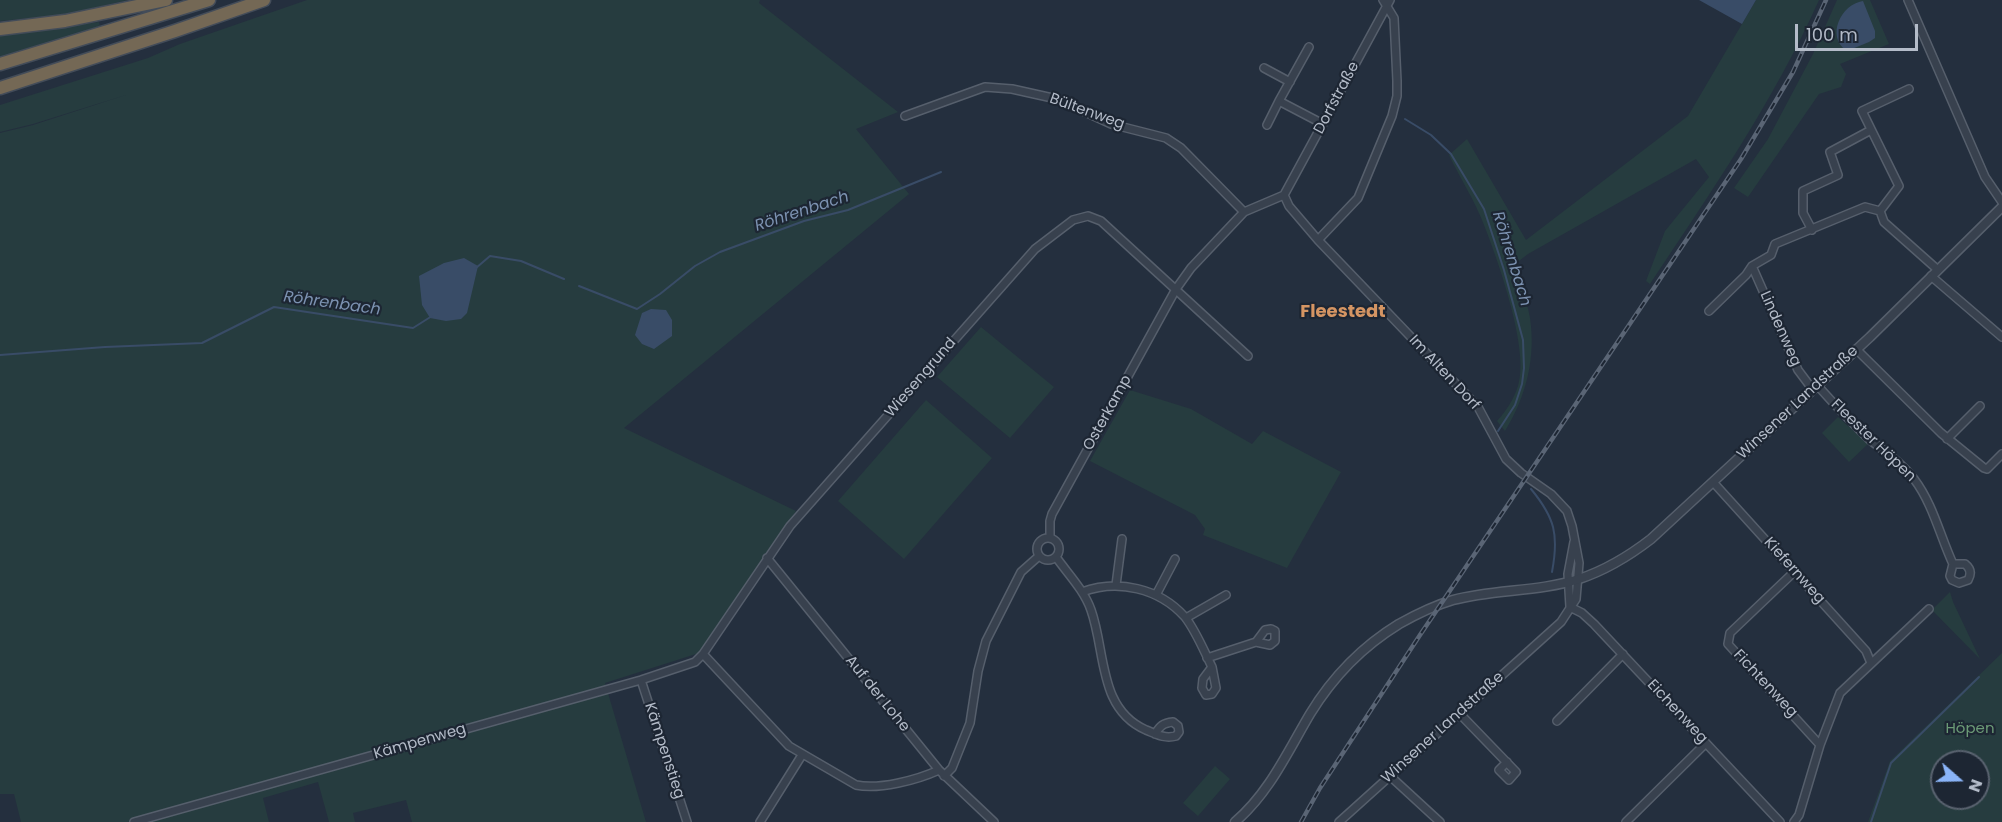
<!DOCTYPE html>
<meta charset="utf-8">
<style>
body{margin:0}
#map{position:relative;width:2002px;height:822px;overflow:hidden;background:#242f3e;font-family:Poppins,sans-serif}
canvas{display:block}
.north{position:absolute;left:1930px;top:750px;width:60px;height:60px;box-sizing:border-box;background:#1d2633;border:2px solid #59626f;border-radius:50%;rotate:110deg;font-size:16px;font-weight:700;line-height:24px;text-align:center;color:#b4bcc9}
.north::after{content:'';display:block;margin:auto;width:21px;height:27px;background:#8ab4f8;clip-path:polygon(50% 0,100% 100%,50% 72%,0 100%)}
.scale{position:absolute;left:1795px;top:24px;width:123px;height:27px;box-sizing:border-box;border:3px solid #b4bcc9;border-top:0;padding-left:8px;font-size:18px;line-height:21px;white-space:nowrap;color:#b4bcc9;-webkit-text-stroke:4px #1d2633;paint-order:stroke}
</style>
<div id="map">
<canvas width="2002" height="822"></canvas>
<div class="north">N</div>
<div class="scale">100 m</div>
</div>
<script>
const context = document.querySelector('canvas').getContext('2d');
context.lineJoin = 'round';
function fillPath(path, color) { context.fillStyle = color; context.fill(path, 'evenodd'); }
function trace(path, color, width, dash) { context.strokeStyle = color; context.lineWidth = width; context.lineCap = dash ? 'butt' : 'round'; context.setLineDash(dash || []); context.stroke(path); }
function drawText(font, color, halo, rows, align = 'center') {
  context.font = font + ' Poppins,sans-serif'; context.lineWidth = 4.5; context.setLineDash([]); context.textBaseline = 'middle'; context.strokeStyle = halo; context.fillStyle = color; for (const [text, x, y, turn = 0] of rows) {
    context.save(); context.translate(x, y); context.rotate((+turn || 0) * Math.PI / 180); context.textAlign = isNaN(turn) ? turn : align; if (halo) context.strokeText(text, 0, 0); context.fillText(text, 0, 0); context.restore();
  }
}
fillPath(new Path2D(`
 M 0,0 L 128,0 L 63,15 L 0,21 Z
 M 307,0 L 760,0 L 759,3 L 898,112 L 856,129 L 909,194 L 624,428 L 796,511 L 699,653 L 605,683 L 646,822 L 412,822 L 406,800 L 353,813 L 355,822 L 329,822 L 318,782 L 263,798 L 269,822 L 21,822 L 14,794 L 0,794 L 0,133 L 33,125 L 129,94 L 33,124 L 0,132 L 0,105 L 148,58 L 180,44 Z
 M 1756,0 L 1819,0 C 1774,101 1711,192 1650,284 L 1646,281 L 1665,231 L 1709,177 L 1696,159 L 1528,254 L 1515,264 C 1519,282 1527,300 1530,318 C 1536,358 1526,397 1505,431 L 1497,421 C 1506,411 1514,399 1518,386 C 1530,350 1498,261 1484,225 C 1475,201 1460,178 1449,155 L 1467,139 L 1526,240 L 1688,116 Z
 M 1837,0 L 1870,0 L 1889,44 L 1840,64 L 1846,74 L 1841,87 L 1819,94 L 1748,197 L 1734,188 L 1768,139 L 1813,54 Z
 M 99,22 L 100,26 L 0,59 L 0,36 Z
 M 981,327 L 1054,387 L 1010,438 L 937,377 Z
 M 1130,390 L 1191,409 L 1252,444 L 1263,431 L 1341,472 L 1287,568 L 1203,535 L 1205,529 L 1195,515 L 1090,461 Z
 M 926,400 L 992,458 L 904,559 L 838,501 Z
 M 1838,417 L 1868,444 L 1849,462 L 1822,433 Z
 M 1950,592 L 1953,602 L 1980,659 L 1932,610 Z
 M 2002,653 L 2002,822 L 1868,822 L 1890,761 ZM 1942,762 L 1978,762 L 1978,798 L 1942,798 Z
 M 1215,766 L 1230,779 L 1198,816 L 1183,803 Z`), '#263c3f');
fillPath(new Path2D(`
 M 1699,0 L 1756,0 L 1742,24 Z
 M 1863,1 L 1875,31 L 1875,38 L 1869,42 L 1847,51 C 1825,37 1841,4 1863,1 Z
 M 464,258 L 478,266 L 467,313 L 461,319 L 446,321 L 430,318 L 422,305 L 419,276 L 444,263 Z
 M 651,309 L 666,310 L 672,320 L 672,336 L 654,349 L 642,344 L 635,335 L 642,313 Z`), '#394c67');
trace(new Path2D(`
 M 1405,119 L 1431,135 L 1451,154 L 1484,209 L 1504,270 L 1523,340 L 1524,368 L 1522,384 L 1515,405 L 1498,431
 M 476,268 L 490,256 L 521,261 L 564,279
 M 579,286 L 637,309 L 660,294 L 695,266 L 720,252 L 804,221 L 848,210 L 941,172
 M 0,355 L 105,347 L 202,343 L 274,307 L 413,328 L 432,316
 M 1531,489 C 1555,518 1559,535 1552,572
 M 1871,822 L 1891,763 L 1979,677`), '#394c67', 2);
const minor = new Path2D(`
 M 1908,0 L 1985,177 L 2002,202
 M 1264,68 L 1290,82
 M 1279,101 L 1309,47
 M 905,116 L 985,87 L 1012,89 L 1057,99 L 1111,124 L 1166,138 L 1181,148 L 1244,212
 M 1267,125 L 1279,101 L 1323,124
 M 1284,195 L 1289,206 L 1318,240 L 1478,407 L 1506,459 L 1521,473 L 1551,494 L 1567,511 L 1572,526 L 1579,563 L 1576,599 L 1561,622 L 1339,822
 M 1284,195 L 1390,0
 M 1880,211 L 1899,186 L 1862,111 L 1909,89
 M 1880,211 L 1884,222 L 1938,270
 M 1812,230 L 1803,213 L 1803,191 L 1838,175 L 1830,152 L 1871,130
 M 1318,240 L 1358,198 L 1392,116 L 1397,96 L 1397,81 L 1394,18 L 1383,0
 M 1752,266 L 1798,370 L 1813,390
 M 1931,276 L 2002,337
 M 1709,311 L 1746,275 L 1752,266 L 1771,255 L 1775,244 L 1865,207 L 1880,211
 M 1856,349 L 1941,433 L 1984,468 L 1987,469 L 2002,454
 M 1817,385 C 1834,404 1851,422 1869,439 C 1885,452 1902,463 1914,479 C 1933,504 1940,536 1953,564 L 1965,564 C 1970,568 1972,573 1968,580 L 1959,583 L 1952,580 L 1950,576 L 1953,564
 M 1947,439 L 1980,406
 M 1713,482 L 1866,651 L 1871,663
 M 1050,538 L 1050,521 L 1052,514 L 1176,289 L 1191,268 L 1244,212 L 1284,195
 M1037 549a11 11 0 1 1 22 0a11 11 0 1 1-22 0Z
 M 1056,557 C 1068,574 1084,590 1091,610 C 1106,652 1098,709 1146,730 C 1156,734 1164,739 1176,736 L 1179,732 L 1178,726 L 1173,722 C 1163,723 1160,726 1155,734
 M 767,558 L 939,770 L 994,822
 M 1794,572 L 1730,633 L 1728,644 L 1820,745
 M 1116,585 L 1122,539
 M 1082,592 C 1118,579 1159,588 1185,617 C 1196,631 1204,651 1212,667 L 1203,679 L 1202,688 L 1206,695 L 1212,694 L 1216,688 L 1212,667
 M 1156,595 L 1175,559
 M 1570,607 L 1582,613 L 1594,624 L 1780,822
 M 1570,607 L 1568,574 L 1574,542
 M 1186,618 L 1226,595
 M 703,654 L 789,746 L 856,785 C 879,790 917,780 939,770
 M 1207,658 L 1256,642 L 1270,645 L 1275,641 L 1275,631 L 1271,629 L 1265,630 L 1256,642
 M 641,680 L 687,822
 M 1459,713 L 1516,772 L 1509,780 L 1499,770 L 1507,762
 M 1557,721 L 1623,654
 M 944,776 L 952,768 L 970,723 L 978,671 L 986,641 L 1021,572 L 1039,556
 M 1390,776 L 1440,822
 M 134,822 L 641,680 L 695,662 L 703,654 L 790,526 L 1035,249 L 1073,220 L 1088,216 L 1101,221 L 1248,356
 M 760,822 L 802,755
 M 1626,822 L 1706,743
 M 1794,822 L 1799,815 L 1820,745 L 1840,693 L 1929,609`);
const tertiary = new Path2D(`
 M 1235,822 C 1269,793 1287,753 1310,714 C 1332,678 1363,646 1399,624 C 1415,615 1436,605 1453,600 C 1494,589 1539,592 1579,579 C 1606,570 1629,556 1651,539 L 1870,337 L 2002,207`);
const motorway = new Path2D(`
 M 0,29 L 65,21 L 166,0
 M 0,64 L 209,0
 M 0,88 L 175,31 L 264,0`);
trace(minor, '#565f6c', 10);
trace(tertiary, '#565f6c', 11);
trace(motorway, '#434c59', 15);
trace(minor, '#38414e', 7);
trace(tertiary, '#38414e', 8);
trace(motorway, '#746855', 12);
const rail = new Path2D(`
 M 1301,822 L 1320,788 L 1420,635 L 1741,159 L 1793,72 L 1826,0`);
trace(rail, '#5a6575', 4.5);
trace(rail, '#1d2633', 2, [7]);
drawText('15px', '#b4bcc9', '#1d2633', [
 ["Dorfstraße",1337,98,-62],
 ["Bültenweg",1087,112,20],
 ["Lindenweg",1780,329,66],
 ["Im Alten Dorf",1444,373,47],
 ["Wiesengrund",921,378,-49],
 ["Winsener Landstraße",1798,403,-43],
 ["Osterkamp",1108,413,-61],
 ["Fleester Höpen",1873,441,44],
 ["Kiefernweg",1794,571,48],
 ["Fichtenweg",1765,684,47],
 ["Auf der Lohe",877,694,51],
 ["Eichenweg",1677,712,47],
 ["Winsener Landstraße",1443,728,-42],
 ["Kämpenweg",420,742,-16],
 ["Kämpenstieg",664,751,72]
]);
drawText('15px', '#6b9a76', '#1d2633', [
 ["Höpen",1970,729]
]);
drawText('italic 16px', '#7c92b1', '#1d2633', [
 ["Röhrenbach",802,212,-18],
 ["Röhrenbach",1511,259,73],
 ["Röhrenbach",332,304,8]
]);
drawText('bold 18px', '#d59563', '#1d2633', [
 ["Fleestedt",1343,312]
]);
</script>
